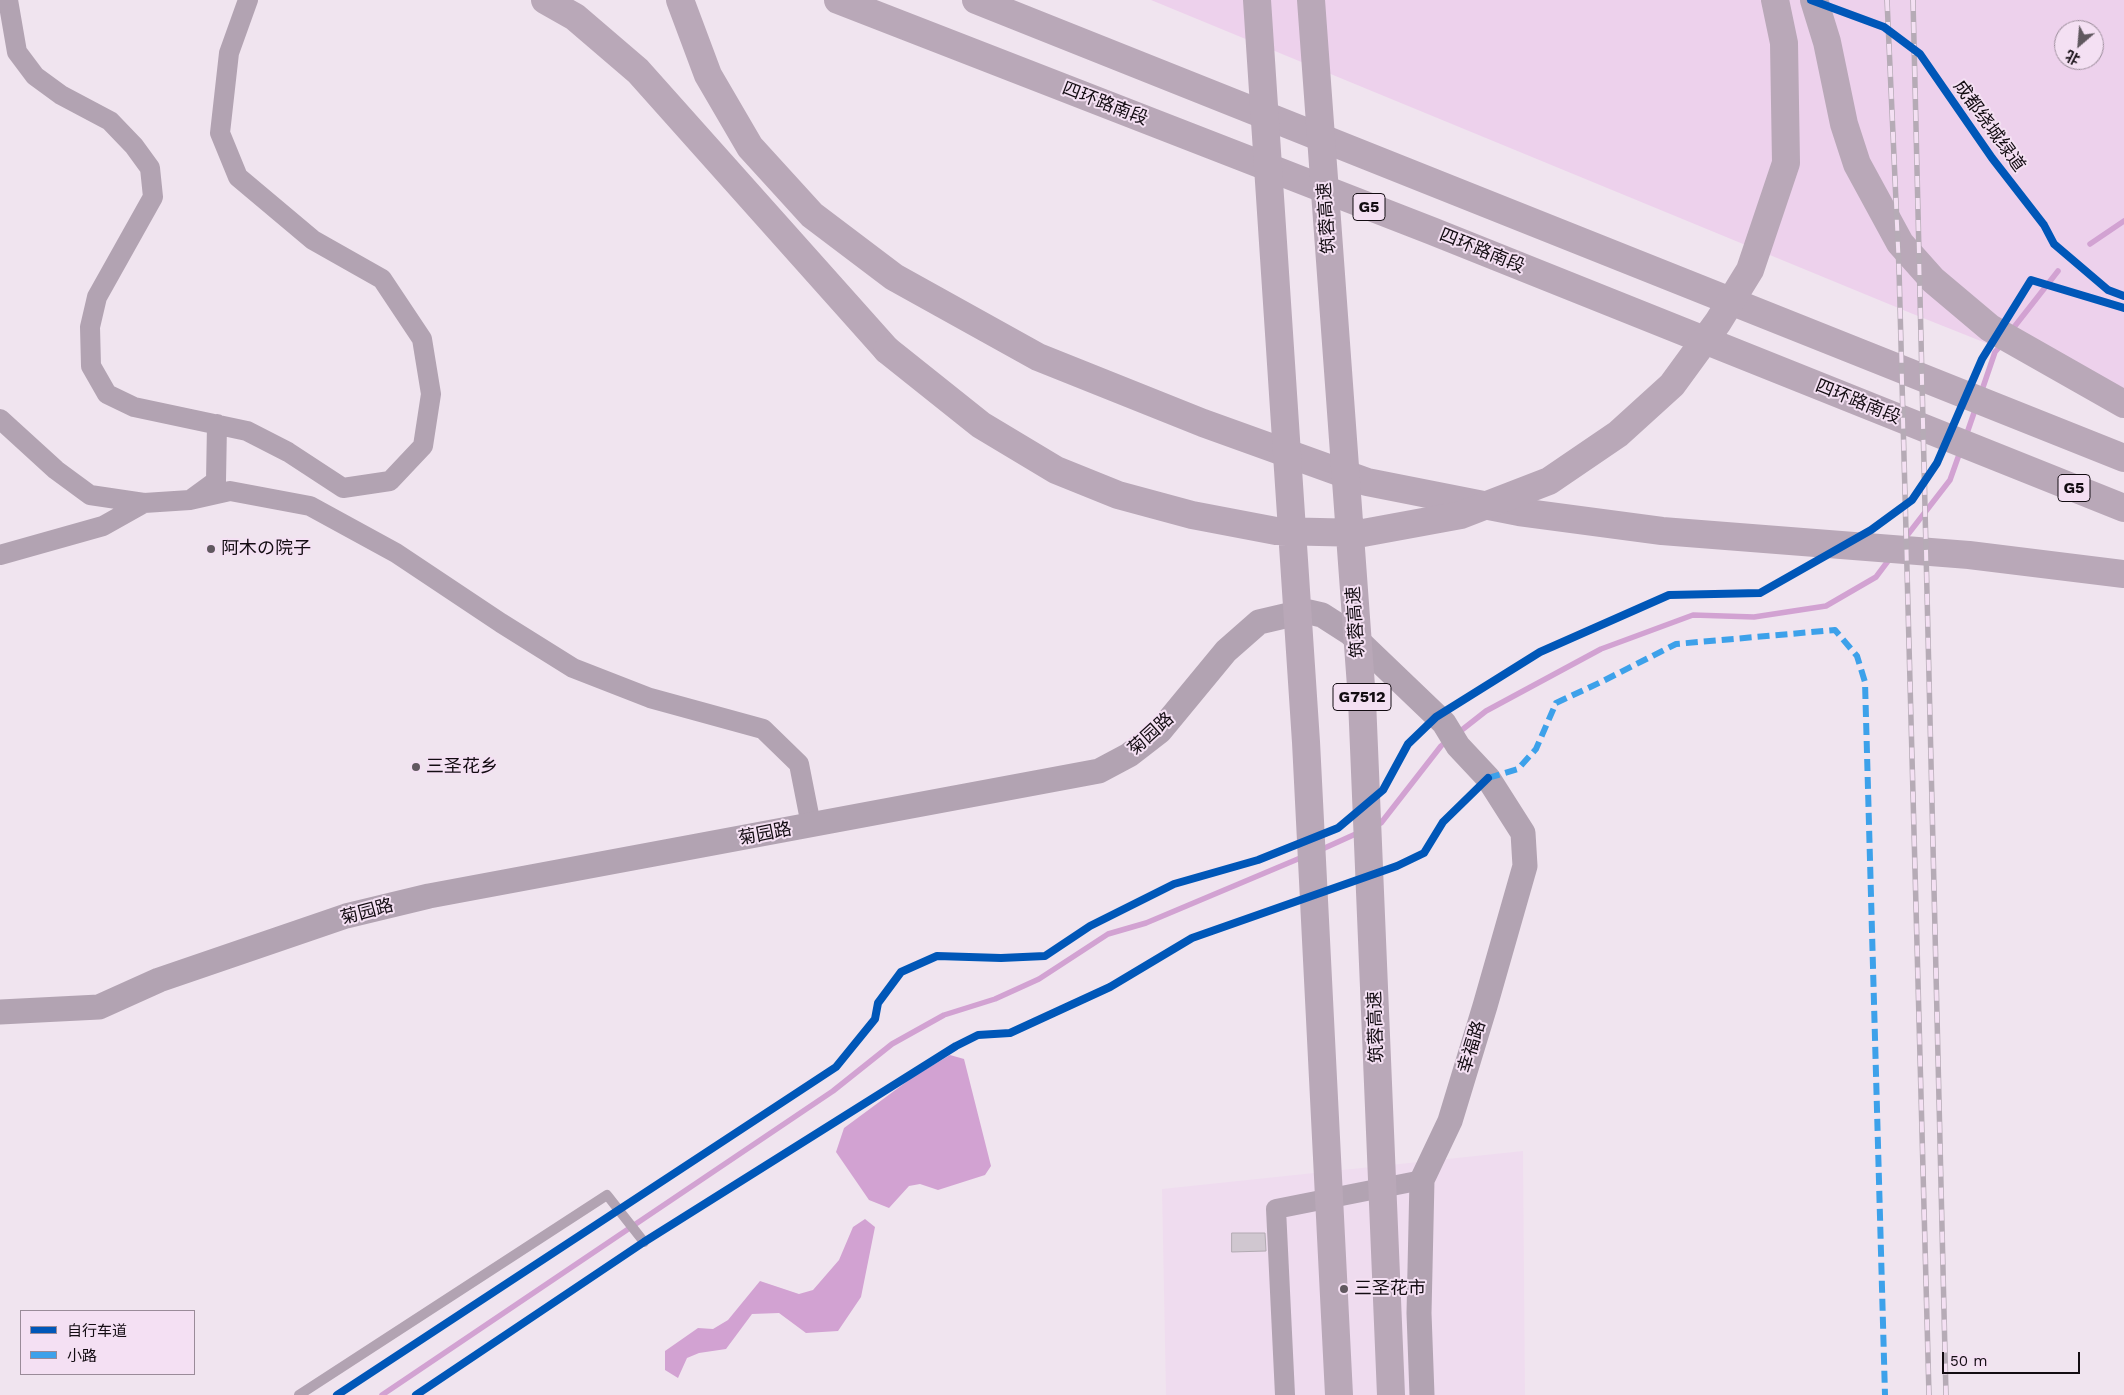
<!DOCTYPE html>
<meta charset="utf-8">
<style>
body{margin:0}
#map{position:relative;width:2124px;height:1395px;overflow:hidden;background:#f0e4ef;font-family:"Work Sans","Noto Sans SC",sans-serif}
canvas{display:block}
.legend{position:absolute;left:20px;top:1310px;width:175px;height:65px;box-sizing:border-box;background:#f4e0f3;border:1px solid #9a8b99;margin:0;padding:6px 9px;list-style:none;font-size:15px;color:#130c12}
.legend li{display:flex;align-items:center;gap:10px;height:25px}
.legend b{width:25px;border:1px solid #9a8b99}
.north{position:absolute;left:2054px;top:20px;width:50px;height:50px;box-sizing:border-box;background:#f4e0f3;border:1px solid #9a8b99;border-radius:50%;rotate:207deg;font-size:14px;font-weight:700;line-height:20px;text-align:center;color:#130c12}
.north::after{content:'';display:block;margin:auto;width:18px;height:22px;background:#60585f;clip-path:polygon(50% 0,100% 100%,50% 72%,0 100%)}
.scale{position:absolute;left:1942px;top:1352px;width:138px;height:22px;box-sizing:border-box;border:2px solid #130c12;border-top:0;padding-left:6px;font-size:15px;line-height:18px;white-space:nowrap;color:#130c12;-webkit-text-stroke:4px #f4e0f3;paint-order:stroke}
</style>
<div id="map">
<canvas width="2124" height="1395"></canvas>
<ul class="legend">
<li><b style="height:6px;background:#0057b8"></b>自行车道</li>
<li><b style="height:6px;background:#3da1ea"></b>小路</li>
</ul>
<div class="north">北</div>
<div class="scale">50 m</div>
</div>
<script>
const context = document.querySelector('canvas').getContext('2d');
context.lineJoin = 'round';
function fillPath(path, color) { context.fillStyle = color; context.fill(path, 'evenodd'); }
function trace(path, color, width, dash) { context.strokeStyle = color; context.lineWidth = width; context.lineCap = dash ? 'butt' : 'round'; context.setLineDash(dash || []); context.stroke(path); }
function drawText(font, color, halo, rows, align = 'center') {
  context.font = font + ' "Work Sans","Noto Sans SC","Noto Sans JP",sans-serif'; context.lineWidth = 4; context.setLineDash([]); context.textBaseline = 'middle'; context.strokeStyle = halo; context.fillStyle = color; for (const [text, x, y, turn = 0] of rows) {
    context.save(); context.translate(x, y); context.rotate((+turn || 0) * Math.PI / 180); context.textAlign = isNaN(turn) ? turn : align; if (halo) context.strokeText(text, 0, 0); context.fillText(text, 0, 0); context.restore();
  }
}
fillPath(new Path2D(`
 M 1523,1151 L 1525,1395 L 1166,1395 L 1162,1189 Z`), '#efdcef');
fillPath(new Path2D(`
 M 1151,0 L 2124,0 L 2124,398 L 1913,314 ZM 2064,30 L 2094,30 L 2094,60 L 2064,60 Z`), '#edd1ec');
fillPath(new Path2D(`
 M 950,1055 L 964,1059 L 991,1166 L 985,1175 L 938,1190 L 920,1184 L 909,1186 L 889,1208 L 869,1200 L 836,1152 L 844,1128 L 913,1077 Z
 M 865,1219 L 875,1227 L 861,1297 L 838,1331 L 806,1333 L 779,1313 L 752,1314 L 726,1349 L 699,1353 L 687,1358 L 678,1378 L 665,1370 L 665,1351 L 698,1328 L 713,1329 L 728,1320 L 760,1281 L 799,1294 L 813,1290 L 839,1260 L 853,1227 Z`), '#d2a2d2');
trace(new Path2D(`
 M 2090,244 L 2124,221
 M 2011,331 L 2058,271
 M 1981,393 L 1995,352 L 2003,343
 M 1966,436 L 1976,407
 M 1902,542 L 1950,480 L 1961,449
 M 1458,733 L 1486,711 L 1601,649 L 1693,615 L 1754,617 L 1826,606 L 1876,577 L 1891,557
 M 1376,826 L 1381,823 L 1441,746 L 1448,740
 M 1318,851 L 1360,832
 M 382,1395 L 833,1091 L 892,1044 L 944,1015 L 995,999 L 1039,979 L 1108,934 L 1146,923 L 1305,856`), '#d2a2d2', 5.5);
const building = new Path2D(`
 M 1232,1233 L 1265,1233 L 1266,1251 L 1232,1252 Z`);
fillPath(building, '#d0c7d0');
trace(building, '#b2aab2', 1);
trace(new Path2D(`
 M 299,1395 L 607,1195 L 644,1242`), '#b2a3b2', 10);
trace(new Path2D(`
 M 8,0 L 17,52 L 35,76 L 61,95 L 110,121 L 134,146 L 150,168 L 153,197 L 97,297 L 90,327 L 91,366 L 107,394 L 134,407 L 247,431 L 288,452 L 343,488 L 390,481 L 423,446 L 431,394 L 422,339 L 382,279 L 313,240 L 238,177 L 220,133 L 229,53 L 248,0
 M 0,419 L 56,470 L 90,495 L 144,503 L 190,500 L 216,481 L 217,424
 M 190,500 L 230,491 L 310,506 L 396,553 L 501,623 L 573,668 L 650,698 L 763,729 L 799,764 L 811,825
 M 0,555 L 103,526 L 144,503
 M 1285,1395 L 1276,1209 L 1422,1180`), '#b2a3b2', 20);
trace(new Path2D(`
 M 0,1012 L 99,1007 L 159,980 L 346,916 L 429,896 L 1099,771 L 1129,755 L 1160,731 L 1226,651 L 1259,622 L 1289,615 L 1309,612 L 1322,615 L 1350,633 L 1444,723 L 1458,746 L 1488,778 L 1523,833 L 1525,866 L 1485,1006 L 1450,1121 L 1422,1180 L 1419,1313 L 1422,1395`), '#b2a3b2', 25);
trace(new Path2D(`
 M 545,0 L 575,17 L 638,71 L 887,350
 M 680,0 L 708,75 L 750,147 L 812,215 L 894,277 L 1038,357 L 1203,423 L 1367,482 L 1519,512 L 1662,531 L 1969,555 L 2124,574
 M 838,0 L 1432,231 L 2124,508
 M 976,0 L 2124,458
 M 1814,0 L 1827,42 L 1844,124 L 1857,164 L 1900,243 L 1933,280 L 1990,328 L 2124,404`), '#b9a8b8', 28);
const rail = new Path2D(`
 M 1887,0 L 1899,269 L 1929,1395
 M 1913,0 L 1946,1395`);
trace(rail, '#b6abb6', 5.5);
trace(rail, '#f4e0f3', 4, [11]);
trace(new Path2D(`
 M 1257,0 L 1306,742 L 1339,1395
 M 1311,0 L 1362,700 L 1391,1395
 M 887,350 L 981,425 L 1056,470 L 1118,495 L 1192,515 L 1276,531 L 1363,533 L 1461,515 L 1549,481 L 1618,434 L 1672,385 L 1718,322 L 1750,270 L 1786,163 L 1784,43 L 1775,0`), '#b9a8b8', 28);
trace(new Path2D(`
 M 1488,778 L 1518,769 L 1536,749 L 1556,703 L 1601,682 L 1676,644 L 1835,630 L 1857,656 L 1865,682 L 1885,1395`), '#3da1ea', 6, [12, 6]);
trace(new Path2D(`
 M 1811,0 L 1884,27 L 1920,54 L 1992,158 L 2044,225 L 2054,244 L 2108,290 L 2124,296
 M 337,1395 L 836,1067 L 875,1019 L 878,1003 L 901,972 L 937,956 L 1001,958 L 1045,956 L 1090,926 L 1174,884 L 1258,860 L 1338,828 L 1383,790 L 1408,744 L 1436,717 L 1540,652 L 1669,595 L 1760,593 L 1871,530 L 1912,500 L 1937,463 L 1982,359 L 2031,280 L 2124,308
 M 416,1395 L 644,1242 L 956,1046 L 978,1035 L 1010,1033 L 1110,987 L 1192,938 L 1397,866 L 1424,853 L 1443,822 L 1488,778`), '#0057b8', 8);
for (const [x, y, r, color] of [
 [211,549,5,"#60585f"],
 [416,767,5,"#60585f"],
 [1344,1289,5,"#60585f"]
]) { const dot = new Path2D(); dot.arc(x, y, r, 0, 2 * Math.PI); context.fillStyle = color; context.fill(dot); trace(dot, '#f4e0f3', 2); }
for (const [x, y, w] of [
 [1369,207,32],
 [2074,488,32],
 [1362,697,58]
]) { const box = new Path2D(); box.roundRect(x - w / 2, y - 13.5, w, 27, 4); context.fillStyle = '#f4e0f3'; context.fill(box); trace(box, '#130c12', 1); }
drawText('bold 16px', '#130c12', null, [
 ["G5",1369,207],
 ["G5",2074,488],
 ["G7512",1362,697]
]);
drawText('18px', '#130c12', '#f4e0f3', [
 ["四环路南段",1105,104,21],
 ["成都绕城绿道",1989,126,54],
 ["筑蓉高速",1327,218,-94],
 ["四环路南段",1482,251,22],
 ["四环路南段",1858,402,22],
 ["筑蓉高速",1356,622,-94],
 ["菊园路",1151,734,-42],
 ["菊园路",765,834,-11],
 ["菊园路",367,912,-15],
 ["筑蓉高速",1376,1027,-92],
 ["幸福路",1472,1047,-73]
]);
drawText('18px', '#130c12', '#f4e0f3', [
 ["阿木の院子",221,549],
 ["三圣花乡",426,767],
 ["三圣花市",1354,1289]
], 'left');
</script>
